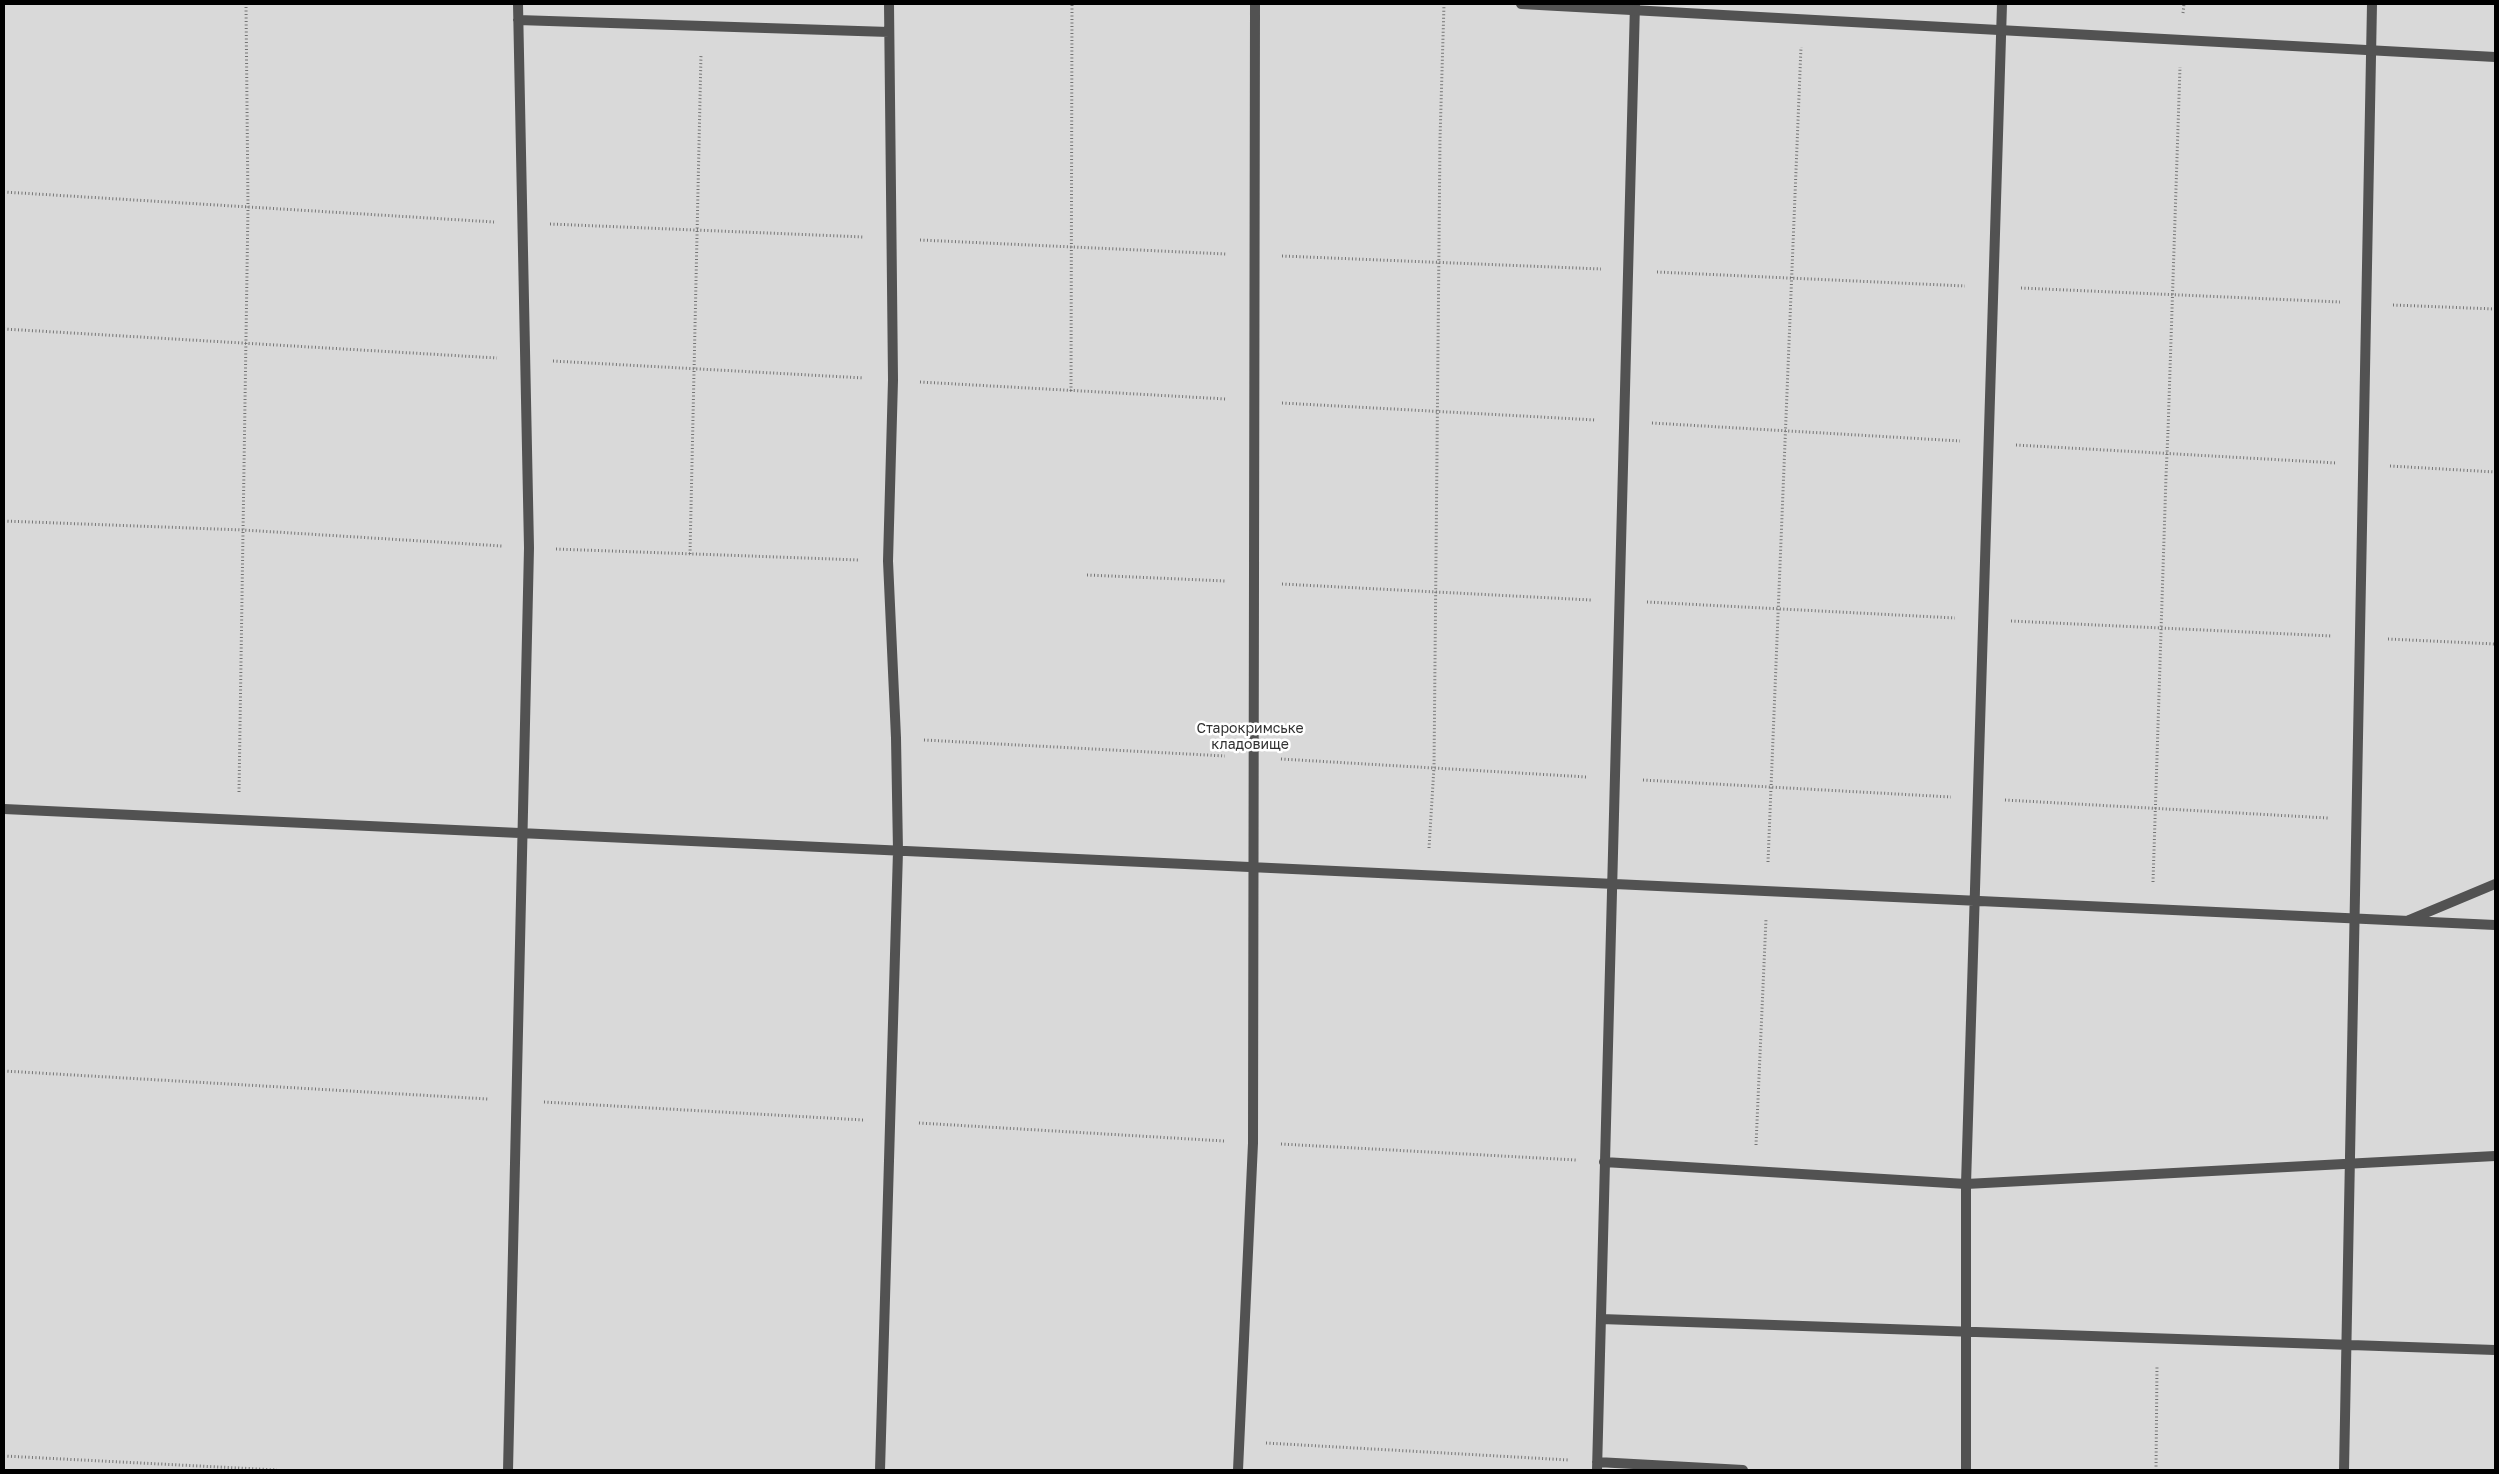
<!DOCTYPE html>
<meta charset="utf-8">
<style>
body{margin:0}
#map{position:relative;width:2499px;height:1474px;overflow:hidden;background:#fff;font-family:"Golos Text",sans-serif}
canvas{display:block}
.frame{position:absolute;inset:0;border:5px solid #000;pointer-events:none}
</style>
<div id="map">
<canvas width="2499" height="1474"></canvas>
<div class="frame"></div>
</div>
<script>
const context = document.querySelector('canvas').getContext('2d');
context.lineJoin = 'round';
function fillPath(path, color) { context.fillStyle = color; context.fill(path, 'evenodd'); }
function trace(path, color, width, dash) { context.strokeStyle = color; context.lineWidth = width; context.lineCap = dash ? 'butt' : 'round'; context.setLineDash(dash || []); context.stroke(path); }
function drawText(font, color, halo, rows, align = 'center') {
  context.font = font + ' "Golos Text",sans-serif'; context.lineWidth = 5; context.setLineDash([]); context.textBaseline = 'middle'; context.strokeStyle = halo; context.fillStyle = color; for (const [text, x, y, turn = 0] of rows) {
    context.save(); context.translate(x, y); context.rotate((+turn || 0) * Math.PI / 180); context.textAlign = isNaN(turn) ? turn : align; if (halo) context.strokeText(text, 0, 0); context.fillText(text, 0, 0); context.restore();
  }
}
fillPath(new Path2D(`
 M 4,4 L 2495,4 L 2495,1470 L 4,1470 Z`), '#d9d9d9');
trace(new Path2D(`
 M 2183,13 L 2184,4
 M 4,192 L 494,222
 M 550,224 L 864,237
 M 920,240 L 1226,254
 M 1282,256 L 1601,269
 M 1657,272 L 1965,286
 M 2021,288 L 2340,302
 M 2393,305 L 2495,309
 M 4,329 L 497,358
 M 553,361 L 864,378
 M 920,382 L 1226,399
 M 1071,391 L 1072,4
 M 1282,403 L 1596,420
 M 1652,423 L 1960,441
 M 2168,431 L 2180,67
 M 2016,445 L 2337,463
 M 2390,466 L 2495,472
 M 4,521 L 243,530 L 502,546
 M 556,549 L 860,560
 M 690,554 L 701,54
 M 1087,575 L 1226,581
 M 1282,584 L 1591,600
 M 1647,602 L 1955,618
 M 2011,621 L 2332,636
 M 2388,639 L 2495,644
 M 924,740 L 1225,756
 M 1281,759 L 1587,777
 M 1643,780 L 1951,797
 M 239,792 L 248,207 L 246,4
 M 2005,800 L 2328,818
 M 1429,848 L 1434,767 L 1440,139 L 1444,4
 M 1768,862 L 1801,47
 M 2153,882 L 2166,476
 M 4,1071 L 488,1099
 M 544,1102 L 863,1120
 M 919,1123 L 1224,1141
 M 1281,1144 L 1576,1160
 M 1756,1145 L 1766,919
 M 1266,1443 L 1569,1460
 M 4,1456 L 277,1470
 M 2156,1470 L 2157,1365`), '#747474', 3, [1, 2.5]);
trace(new Path2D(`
 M 518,20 L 889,32
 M 4,809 L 2495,925
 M 2409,920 L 2495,884
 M 1604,1162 L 1966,1184 L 2495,1156
 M 1601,1319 L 2495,1350
 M 1597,1462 L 1743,1470
 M 508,1470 L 529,548 L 518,4
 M 880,1470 L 898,851 L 896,738 L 888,561 L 893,380 L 889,4
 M 1238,1470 L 1253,1143 L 1255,4
 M 1597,1470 L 1635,4
 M 1966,1470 L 1966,1184 L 2002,4
 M 2344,1470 L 2372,4`), '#525252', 10);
trace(new Path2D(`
 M 1521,4 L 2495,57`), '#525252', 10);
trace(new Path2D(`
 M 2166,476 L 2168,431`), '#747474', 3, [1, 2.5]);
drawText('14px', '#303030', '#fff', [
 ["Старокримське",1250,729],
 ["кладовище",1250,745]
]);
</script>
